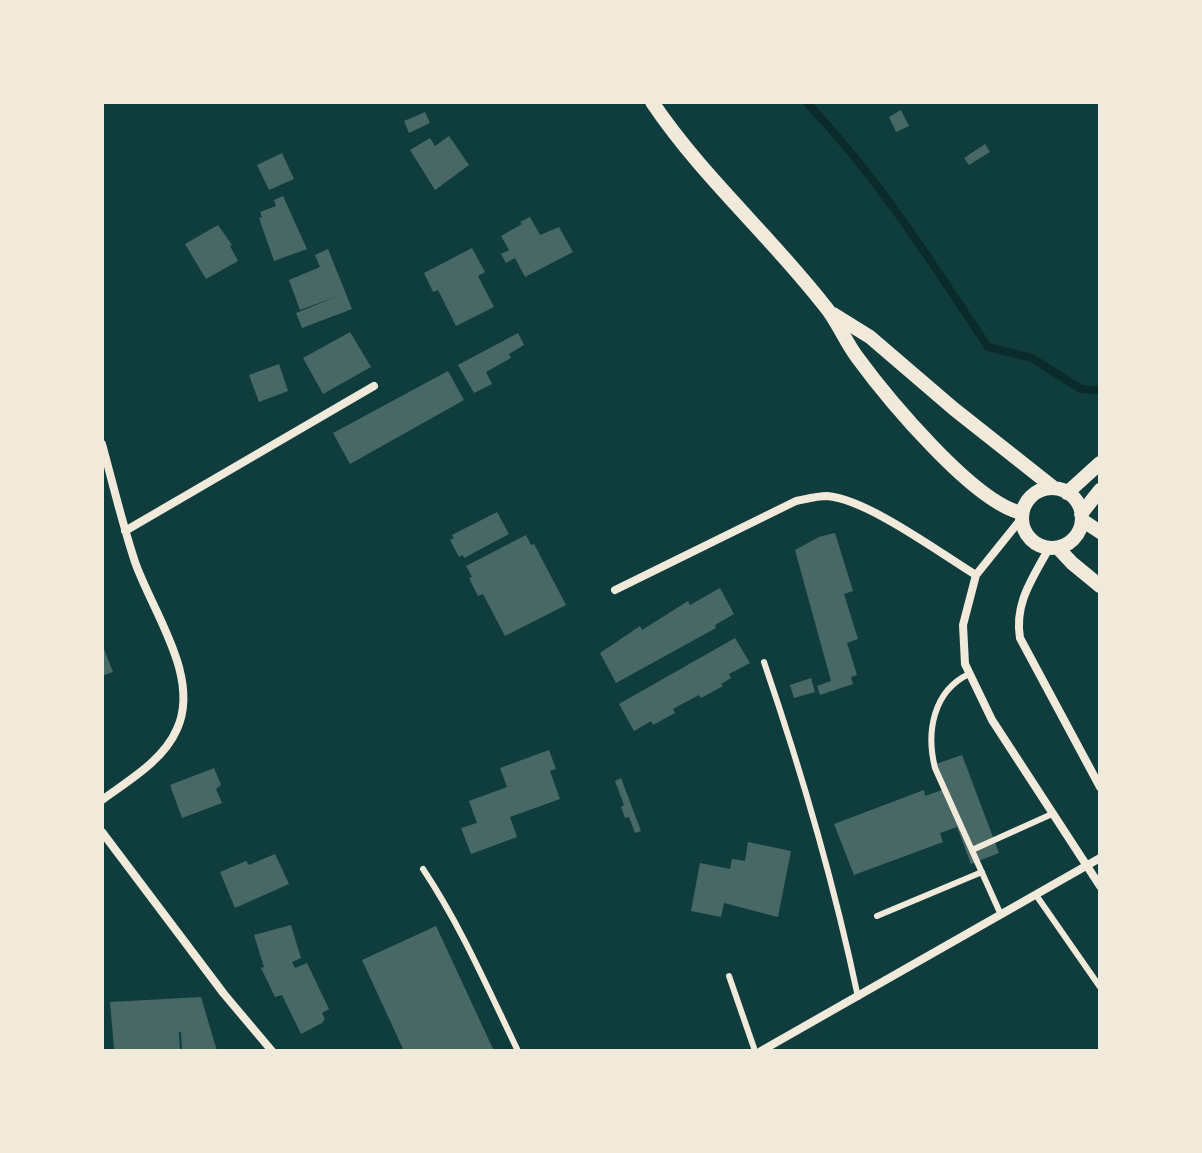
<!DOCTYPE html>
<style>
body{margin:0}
#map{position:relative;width:1202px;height:1153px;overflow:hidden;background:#0f3d3e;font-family:"PT Sans Narrow",sans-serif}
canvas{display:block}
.frame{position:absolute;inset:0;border:104px solid #f1e9da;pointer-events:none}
</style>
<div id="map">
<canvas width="1202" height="1153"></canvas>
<div class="frame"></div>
</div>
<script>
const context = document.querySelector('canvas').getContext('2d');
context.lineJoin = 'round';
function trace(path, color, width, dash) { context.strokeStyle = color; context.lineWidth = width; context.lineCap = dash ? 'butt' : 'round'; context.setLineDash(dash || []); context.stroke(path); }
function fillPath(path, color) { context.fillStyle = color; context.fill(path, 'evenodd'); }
trace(new Path2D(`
 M 806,102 C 877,176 931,261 988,347 L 1032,358 L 1081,389 L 1098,390`), '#0a2a2b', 8);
fillPath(new Path2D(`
 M 901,110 L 909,126 L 896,132 L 889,117 Z
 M 425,112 L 430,123 L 409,133 L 404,121 Z
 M 449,136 L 469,165 L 435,190 L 410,150 L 430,138 L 435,146 Z
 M 985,144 L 990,152 L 969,165 L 964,158 Z
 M 282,153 L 294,179 L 269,190 L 257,165 Z
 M 283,196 L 307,249 L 274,261 L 259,218 L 262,217 L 260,212 L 276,206 L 274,200 Z
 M 530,217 L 540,235 L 559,227 L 573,252 L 525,277 L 515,258 L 506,263 L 501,254 L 509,250 L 501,236 L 522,224 L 520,222 Z
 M 218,225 L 232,245 L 230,246 L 238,261 L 206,279 L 185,244 Z
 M 472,248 L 485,272 L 478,276 L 494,307 L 456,326 L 438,290 L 433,292 L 424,273 Z
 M 328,249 L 352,309 L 302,328 L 296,313 L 338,296 L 300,310 L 289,280 L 320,267 L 315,255 Z
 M 350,332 L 371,367 L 323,394 L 303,358 Z
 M 518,333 L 524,345 L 509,354 L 511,358 L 486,372 L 492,384 L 474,393 L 458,365 Z
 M 279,364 L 288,391 L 259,402 L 249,375 Z
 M 448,371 L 464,400 L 350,464 L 333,433 Z
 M 497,512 L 509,534 L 464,558 L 463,555 L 459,557 L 450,540 L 454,538 L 452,535 Z
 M 835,533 L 853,591 L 844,594 L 858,639 L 847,643 L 857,675 L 851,677 L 853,684 L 820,695 L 817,686 L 831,681 L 795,550 L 819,537 Z
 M 526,535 L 531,545 L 534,544 L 566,605 L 505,636 L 483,594 L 478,596 L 469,578 L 472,577 L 466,566 Z
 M 720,588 L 734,614 L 715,625 L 716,628 L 616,683 L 600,653 L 640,626 L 642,630 L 688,601 L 690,605 Z
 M 735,638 L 750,663 L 729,674 L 731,678 L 721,684 L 723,686 L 701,698 L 699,695 L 673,709 L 675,713 L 653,725 L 651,721 L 634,731 L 619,704 Z
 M 102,644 L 113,672 L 102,676 Z
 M 811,678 L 815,692 L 794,698 L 790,685 Z
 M 549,750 L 556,769 L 550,771 L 560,799 L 510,817 L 517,837 L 471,854 L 461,828 L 477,823 L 469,801 L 507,787 L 500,768 Z
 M 962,755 L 999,853 L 971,864 L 957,827 L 940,833 L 943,842 L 854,875 L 834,824 L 924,790 L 925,796 L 942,790 L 933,765 Z
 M 214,768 L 221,785 L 216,789 L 222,803 L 182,818 L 170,785 Z
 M 621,778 L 641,831 L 635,833 L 629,817 L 625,818 L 621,807 L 624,805 L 615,781 Z
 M 748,842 L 791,851 L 778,917 L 724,903 L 721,917 L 691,911 L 700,863 L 730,869 L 732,859 L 745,861 Z
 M 275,854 L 289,884 L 235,908 L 220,872 L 246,861 L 249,865 Z
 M 291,925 L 301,958 L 292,962 L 295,968 L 307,963 L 329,1009 L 322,1013 L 325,1019 L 322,1023 L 301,1034 L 282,995 L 275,997 L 261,968 L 264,967 L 254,935 Z
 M 436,926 L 494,1051 L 404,1051 L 362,960 Z
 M 201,997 L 217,1051 L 182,1051 L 181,1032 L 179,1032 L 180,1051 L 114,1049 L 110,1002 Z`), '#486865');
trace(new Path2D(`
 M 764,662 C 802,773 834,883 858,997
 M 969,674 C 933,691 926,732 935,768 L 1001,915
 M 972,850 L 1052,814
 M 423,869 C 461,926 488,989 518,1051
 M 1036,895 L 1100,987
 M 877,916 L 982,872
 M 729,976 L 755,1051`), '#f1e9da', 6);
trace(new Path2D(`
 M 102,444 C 113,484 122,523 135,562 C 152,611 201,677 177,729 C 163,761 129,780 102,800
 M 1021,519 L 976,575 L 963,625 L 965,664 L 992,720 L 1100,886
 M 125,531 L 374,386
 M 1049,548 C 1033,578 1014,603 1020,638 L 1100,787
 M 615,590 L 796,501 C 806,499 817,496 827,496 C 867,499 940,553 976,575
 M 102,832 L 224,994 L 272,1051
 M 761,1051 L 1100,858`), '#f1e9da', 8);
trace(new Path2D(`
 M 652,102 C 703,178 773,238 828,310 C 839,325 846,342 857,357 C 887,398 974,503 1022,513
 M 833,314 L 870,337 L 954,409 L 1054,488
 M1022 518a30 30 0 1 1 60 0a30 30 0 1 1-60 0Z
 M 1067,493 L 1100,463
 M 1081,514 L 1100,490
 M 1082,520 L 1100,532
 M 1058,548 L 1072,563 L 1100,586`), '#f1e9da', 14);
</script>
